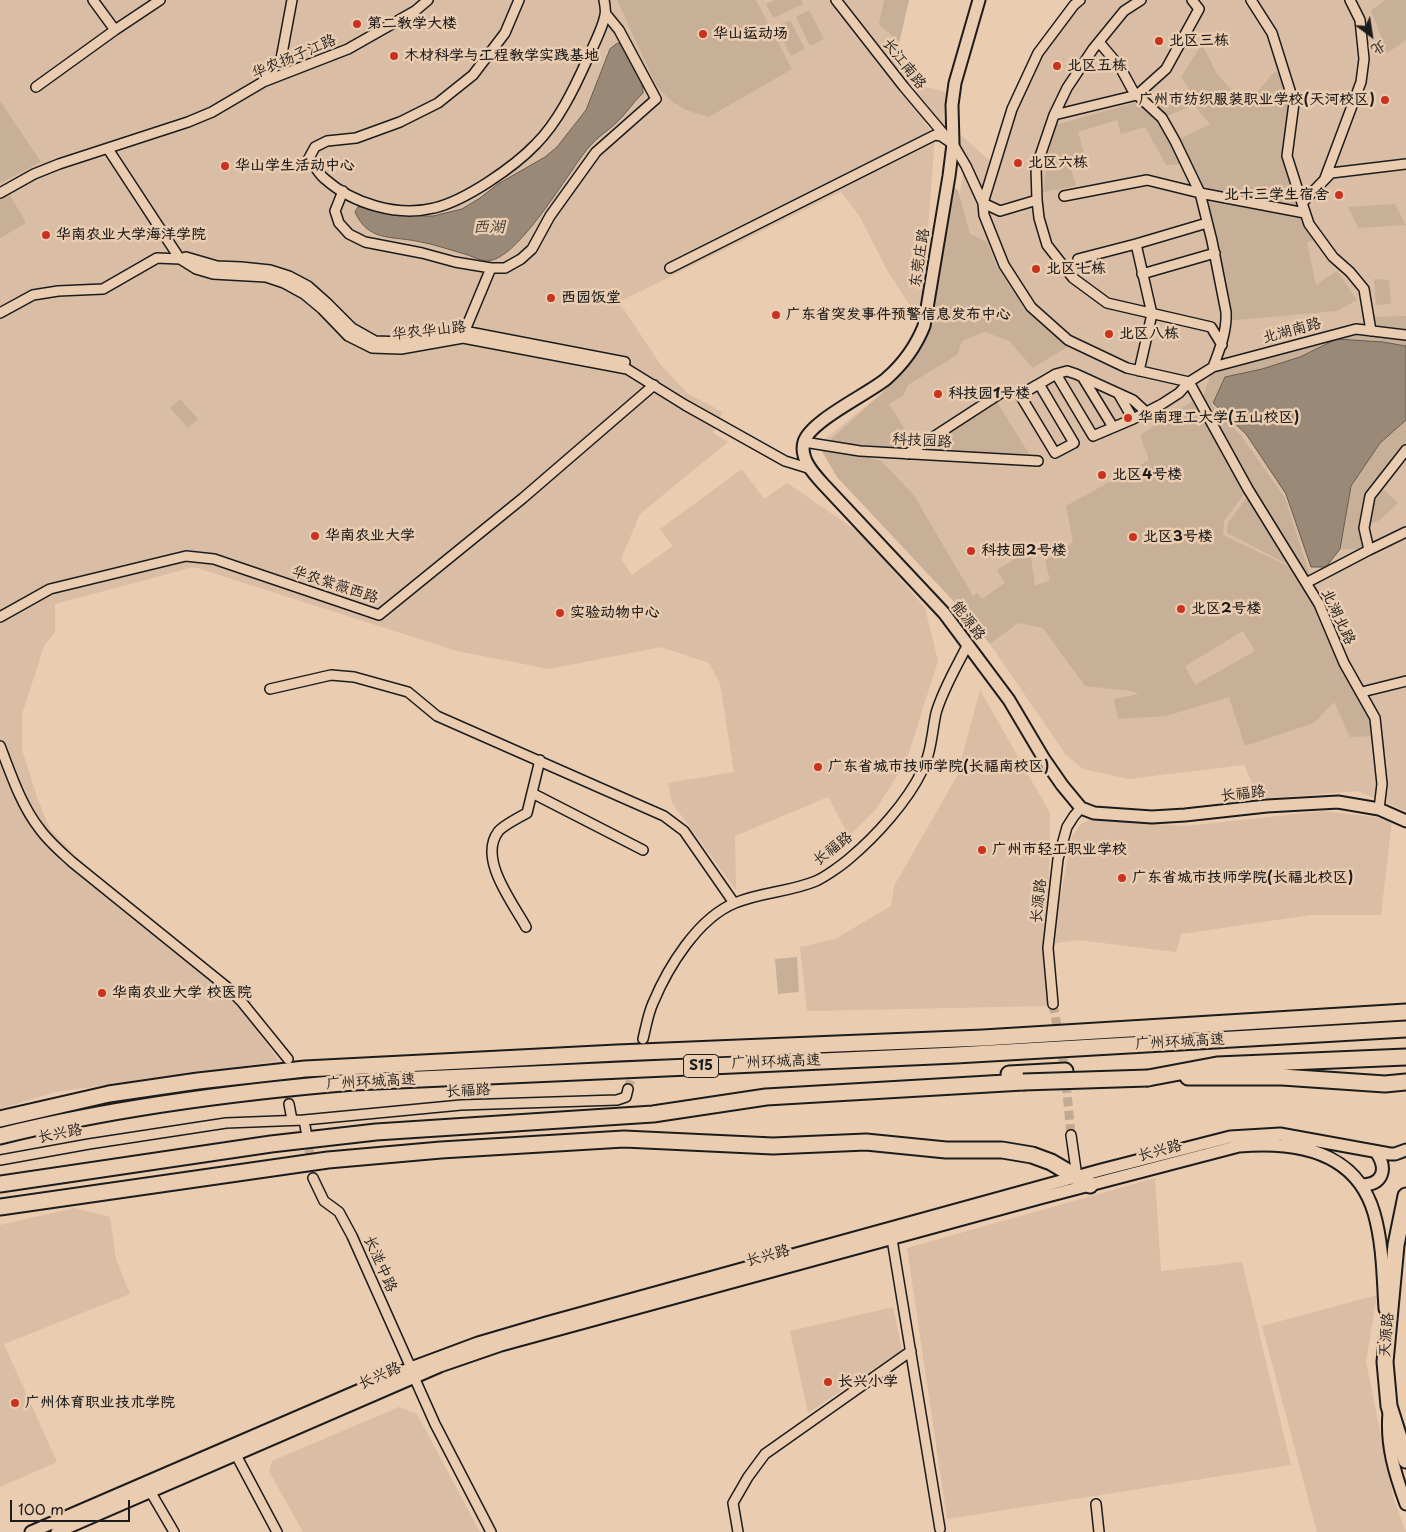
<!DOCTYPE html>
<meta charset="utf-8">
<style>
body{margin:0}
#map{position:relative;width:1406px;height:1532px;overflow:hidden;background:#eaccb0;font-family:"Playpen Sans","LXGW WenKai TC",sans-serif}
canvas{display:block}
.north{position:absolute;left:1346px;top:10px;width:50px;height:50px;-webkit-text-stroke:4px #eaccb0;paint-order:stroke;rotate:149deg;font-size:14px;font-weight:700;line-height:20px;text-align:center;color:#1c1c1c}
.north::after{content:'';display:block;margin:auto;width:18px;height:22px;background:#1c1c1c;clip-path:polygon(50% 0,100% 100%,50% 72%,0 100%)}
.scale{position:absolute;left:10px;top:1500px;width:120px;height:22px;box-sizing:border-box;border:2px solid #1c1c1c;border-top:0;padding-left:6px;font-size:15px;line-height:18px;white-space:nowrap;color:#1c1c1c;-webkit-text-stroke:4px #eaccb0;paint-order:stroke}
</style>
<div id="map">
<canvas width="1406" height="1532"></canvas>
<div class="north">北</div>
<div class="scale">100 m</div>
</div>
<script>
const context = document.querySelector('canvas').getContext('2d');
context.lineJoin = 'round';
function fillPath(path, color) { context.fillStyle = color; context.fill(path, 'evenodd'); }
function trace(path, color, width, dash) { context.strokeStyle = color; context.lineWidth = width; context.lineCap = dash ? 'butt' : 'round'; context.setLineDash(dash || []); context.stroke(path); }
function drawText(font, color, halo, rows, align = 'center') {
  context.font = font + ' "Playpen Sans","LXGW WenKai TC",sans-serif'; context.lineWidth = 5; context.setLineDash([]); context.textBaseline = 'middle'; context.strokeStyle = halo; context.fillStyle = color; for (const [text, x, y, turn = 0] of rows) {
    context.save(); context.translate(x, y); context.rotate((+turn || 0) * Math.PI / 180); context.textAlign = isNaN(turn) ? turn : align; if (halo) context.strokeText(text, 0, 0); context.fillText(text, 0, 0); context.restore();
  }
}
fillPath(new Path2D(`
 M 0,0 L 909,0 L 898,50 L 916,85 L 946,92 L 943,119 L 992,163 L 1010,105 L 1073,0 L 1406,0 L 1406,811 L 1357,791 L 1259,799 L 1244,765 L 1128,779 L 1083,769 L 1066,755 L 990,644 L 966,615 L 837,477 L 819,444 L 882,393 L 927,338 L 951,242 L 966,157 L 952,134 L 922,121 L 935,135 L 924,282 L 917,317 L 887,270 L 860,217 L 841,192 L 619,302 L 660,364 L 687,393 L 722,412 L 713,433 L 728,442 L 640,514 L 621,559 L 632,575 L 673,546 L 660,529 L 742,469 L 764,499 L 787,483 L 863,535 L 925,608 L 938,661 L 906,762 L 876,809 L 849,836 L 828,797 L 735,836 L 736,890 L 672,803 L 668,783 L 734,772 L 720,684 L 709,663 L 661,647 L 549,669 L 457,651 L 194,567 L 55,604 L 55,632 L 44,646 L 22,714 L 22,750 L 38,800 L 50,829 L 91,871 L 252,1001 L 245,1013 L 279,1061 L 55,1092 L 0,1109 Z
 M 980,690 L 1050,813 L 1047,1006 L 807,1011 L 800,947 L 835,939 L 891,906 L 894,886 L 957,776 Z
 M 1324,811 L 1392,819 L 1381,915 L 1311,915 L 1181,934 L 1176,952 L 1078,940 L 1051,944 L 1072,836 L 1081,824 L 1092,819 L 1185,826 Z
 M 1155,1178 L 1161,1271 L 1242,1262 L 1291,1465 L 947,1519 L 907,1248 Z
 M 74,1208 L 110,1217 L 116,1259 L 130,1294 L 4,1344 L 57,1462 L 0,1487 L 0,1225 Z
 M 1377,1295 L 1366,1362 L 1394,1500 L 1406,1532 L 1317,1532 L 1262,1326 Z
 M 893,1307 L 902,1350 L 808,1413 L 790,1331 Z
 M 399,1407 L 417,1414 L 480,1532 L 303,1532 L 269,1471 L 272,1461 Z`), '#d9bda4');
fillPath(new Path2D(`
 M 617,0 L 756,0 L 792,69 L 709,117 C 683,110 674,106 656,85 Z
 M 775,0 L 801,0 L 803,4 L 773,18 L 766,4 Z
 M 884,0 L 909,0 L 899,42 L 879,24 Z
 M 1386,0 L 1406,0 L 1406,40 L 1387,53 L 1371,10 Z
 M 809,10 L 824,39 L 810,46 L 796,17 Z
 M 790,20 L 805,49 L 791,56 L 776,27 Z
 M 1202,44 L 1217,74 L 1246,106 L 1274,72 L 1285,73 L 1294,103 L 1287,156 L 1305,213 L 1214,197 L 1301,217 L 1313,240 L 1307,243 L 1316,285 L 1337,271 L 1357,300 L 1337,311 L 1226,321 L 1200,194 L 1175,141 L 1210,124 L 1194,105 L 1162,118 L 1137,95 L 1166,104 L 1193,95 L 1181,77 Z
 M 0,101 L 41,162 L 0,183 Z
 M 1137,102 L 1159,122 L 1181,164 L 1166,165 L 1145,127 L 1121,134 L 1117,120 L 1078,132 L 1084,153 L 1068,158 L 1076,186 L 1043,192 L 1047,160 L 1055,125 Z
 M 947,184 L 958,190 L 970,234 L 987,242 L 996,265 L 1022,305 L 1069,346 L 1033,368 L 1009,341 L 985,332 L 962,341 L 957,355 L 908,385 L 903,396 L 889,404 L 912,440 L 904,449 L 828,442 L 882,393 L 927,338 Z
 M 8,192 L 26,223 L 0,238 L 0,197 Z
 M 1395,204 L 1406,225 L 1358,228 L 1348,207 Z
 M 1374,279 L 1389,280 L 1391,304 L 1376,305 Z
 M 1406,316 L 1406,346 L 1383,342 L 1337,339 L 1300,357 L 1262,369 L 1225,377 L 1211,404 L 1242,437 L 1285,498 L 1310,575 L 1293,567 L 1202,400 L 1213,367 L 1356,329 L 1371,331 L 1369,317 Z
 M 180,399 L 198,419 L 188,428 L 170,408 Z
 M 1192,401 L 1248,489 L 1224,521 L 1223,535 L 1298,571 L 1373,714 L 1372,736 L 1350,737 L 1334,702 L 1314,723 L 1245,746 L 1229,697 L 1166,716 L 1118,719 L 1114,699 L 1139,694 L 1131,691 L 1085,686 L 1043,628 L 1018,623 L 990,644 L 966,614 L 837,477 L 817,443 L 881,461 L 913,494 L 973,596 L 977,593 L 982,599 L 1005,583 L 997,570 L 1030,549 L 1035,586 L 1050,580 L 1045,561 L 1073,542 L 1066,506 L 1149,460 L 1140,435 ZM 1243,631 L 1255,651 L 1195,685 L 1185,666 Z
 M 997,402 L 1029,454 L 920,450 Z
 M 1406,420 L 1406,450 L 1370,496 L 1365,524 L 1374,502 L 1383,489 L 1398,503 L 1381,519 L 1364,528 L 1369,550 L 1340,549 L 1351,486 L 1380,443 Z
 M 1247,497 L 1291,566 L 1227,533 L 1228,523 Z
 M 797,957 L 799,992 L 778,994 L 775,959 Z`), '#c8b098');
const water = new Path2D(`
 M 618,43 C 628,48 644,82 643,93 C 633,102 627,113 617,122 C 608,131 597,137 589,147 C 569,170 518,262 486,261 C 480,260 473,257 468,255 C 450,250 434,244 416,241 C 390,236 368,241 355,212 L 358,207 L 363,207 L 401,215 L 419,216 L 433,216 L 462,209 L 480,198 L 498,184 L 545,157 L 557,147 L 586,110 L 610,49 Z
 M 1337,339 L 1383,342 L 1406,346 L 1406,420 L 1380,443 L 1351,486 L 1340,549 L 1326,567 L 1311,567 L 1286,494 L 1246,434 L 1213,403 L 1225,377 L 1262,369 L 1300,357 Z`);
fillPath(water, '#9b8978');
trace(water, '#685d53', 1);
trace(new Path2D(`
 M 1053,1004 L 1065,1071 L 1071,1135
 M 288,1067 L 289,1104
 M 628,1089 L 643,1039
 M 307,1136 L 313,1178`), '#c1a992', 9, [9, 4.5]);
const street = new Path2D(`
 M 93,0 L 115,30
 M 519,0 L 505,33 L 473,75 L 438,103 L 400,122 L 356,138 L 327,141 L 315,147 L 309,158 C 314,164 318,174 325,179 C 353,204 398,217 434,208 C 465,201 514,167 536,144 C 558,122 574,89 587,60 C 592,48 603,28 605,15 C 606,11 605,5 604,0
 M 836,0 L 904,87 L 947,138
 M 1141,0 L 1124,11 L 1093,49 L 1067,88 L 1054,115 L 1036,168 L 1037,200 L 1039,218 L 1047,245 L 1073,278 L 1107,303 L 1211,327 L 1222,345
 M 1251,0 L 1272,33 L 1294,103 L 1287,156 L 1302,203
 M 1099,42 L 1120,67 L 1133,91 L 1162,118 L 1175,141 L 1200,193 L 1212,241 L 1226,312 C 1227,331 1220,349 1213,367
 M 263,82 L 281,59 L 292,0
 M 36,87 L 115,30 L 160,0
 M 1054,115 L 1137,95 L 1166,69 L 1199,9 L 1192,0
 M 108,149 L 180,259 L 196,269 L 213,274 L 266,277 L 284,283 L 304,294 L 322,309 L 348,336 L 372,348 L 401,349 L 463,338 L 627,369 L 685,405 L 785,461 L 811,469
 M 1325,178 L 1361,82 L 1364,59 L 1360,20 L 1350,0
 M 343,191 L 335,211 L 339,223 L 349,234 L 365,242 L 422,253 L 455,262 L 491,268 L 505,268 L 521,259 L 532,249 L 550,216 L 596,152 L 656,99 L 619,30 L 606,14
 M 0,193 L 34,174 L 59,164 L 188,122 L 212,112 L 263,82 L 348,49 L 415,11 L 428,0
 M 1064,196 L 1147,180 L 1200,193 L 1305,213
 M 1037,200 L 1000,211 L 983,203 L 1012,109 L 1038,53 L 1074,5 L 1080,0
 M 1136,244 L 1207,223
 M 1078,259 L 1136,244 L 1152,314 L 1139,371
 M 670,268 L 935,135 L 941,136 L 953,144 L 966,166 L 983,203 L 984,215 L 1004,265 L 1031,307 L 1068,340 L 1127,368 L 1189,382 L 1248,489 L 1319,604 L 1344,663 L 1375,718 L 1382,784 L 1379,809
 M 1142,274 L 1215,253
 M 0,313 L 33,295 L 58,291 L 103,289 L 157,258 L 180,259 L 186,257 L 217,266 L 241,267 L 270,270 L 289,276 L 308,286 L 326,302 L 352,328 L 375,341 L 405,342 L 464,331 L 625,362
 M 1371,331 L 1364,289 L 1350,272 L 1333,257 L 1309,224 L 1302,203 L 1331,173 L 1406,164
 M 463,335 L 491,268
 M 1056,374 L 1067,371 L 1076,374 L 1133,400 L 1146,412
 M 1083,378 L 1113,427
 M 1039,384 L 1074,443 L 1055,453 L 1020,395 L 1037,385 L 1039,384 L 1056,374 L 1093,436 L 1133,419 L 1162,404 L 1179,393 L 1189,382 L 1213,367 L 1356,329 L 1406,335
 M 1118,393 L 1133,419
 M 804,442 L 860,451 L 1038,461
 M 907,454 L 1001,393
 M 1369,550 L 1406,532
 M 1306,583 L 1369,550 L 1364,528 L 1370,496 L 1406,450
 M 0,617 L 50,589 L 186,556 L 214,559 L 379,615 L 523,498 L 654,385
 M 270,689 L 331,675 L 354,677 L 408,692 L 437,716 L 664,816 L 684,831 L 734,903
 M 1362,692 L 1406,681
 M 0,746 C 11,774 21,805 39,828 C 48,841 60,851 72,862 L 228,988 L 241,1001 L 288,1059
 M 532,793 L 643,850
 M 526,927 C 513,903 478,859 498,832 C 502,826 520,817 527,813 L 540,760
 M 1053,1004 L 1048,948 L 1058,859 L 1067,827 L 1074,816 L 1081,808
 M 643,1039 C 646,1027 648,1014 653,1003 C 668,967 698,918 735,903 C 761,892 790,892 816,881 C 825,877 842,865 850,858 C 876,836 907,802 922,771 C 931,754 932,732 936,713 C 943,689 957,666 968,644
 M 289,1104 L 292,1120
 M 304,1120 L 306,1131
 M 1071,1135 L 1077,1177
 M 0,1160 L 89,1144 L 226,1123 L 304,1120 L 461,1105 L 617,1100 L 626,1097 L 628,1089
 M 313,1178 L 324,1201 L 339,1212 L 352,1236 L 411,1368
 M 891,1233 L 940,1529
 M 414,1377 L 435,1424 L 491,1532
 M 235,1453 L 277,1532
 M 150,1491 L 174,1532
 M 1096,1504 L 1099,1532
 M 738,1532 L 733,1503 L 748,1477 L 765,1454 L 911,1351`);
const secondary = new Path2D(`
 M 979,0 L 955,83 L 952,105 L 953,144 L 949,176 L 924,326 C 916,346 902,365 886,379 C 868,394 810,421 804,442 C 799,459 815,475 825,486 L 944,613 L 1009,700 L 1044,759 L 1062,785 L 1081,808 L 1094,813 L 1152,817 L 1185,815 L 1267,806 L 1338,802 L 1379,809 L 1406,821
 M 1361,1185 C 1383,1185 1388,1169 1376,1152
 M 1389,1413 C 1386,1445 1395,1474 1406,1504
 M 31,1532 L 411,1368 L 478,1343 L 546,1323 L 1101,1170 L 1230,1137 L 1280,1134 L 1390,1154 L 1395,1154 L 1406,1150
 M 57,1532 L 440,1366 L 501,1345 L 1040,1198 L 1239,1146 C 1296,1141 1356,1151 1374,1213 C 1383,1244 1383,1278 1385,1309`);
const highway = new Path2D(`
 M 1009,1074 L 1065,1071
 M 1188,1077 L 1282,1077 L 1385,1084 L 1406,1082
 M 1148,1078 L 1217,1065 L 1406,1057
 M 0,1119 L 109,1094 L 198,1081 L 305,1069 L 617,1053 L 983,1038 L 1406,1012
 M 0,1136 C 116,1107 234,1092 354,1082 L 956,1055 L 1406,1029
 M 0,1184 L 271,1144 L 376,1132 L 653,1114 L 766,1097 L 1023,1082
 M 1406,1196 L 1396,1245 L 1385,1362 L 1389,1406 L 1406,1460
 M 0,1207 L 328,1160 L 441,1150 L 624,1139 L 773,1146 L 866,1142 L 946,1150 L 1002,1150 L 1032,1155 L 1051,1162 L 1090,1185`);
trace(street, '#1c1c1c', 12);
trace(secondary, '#1c1c1c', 15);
trace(highway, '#1c1c1c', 19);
trace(street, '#eaccb0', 9);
trace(secondary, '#eaccb0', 11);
trace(highway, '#eaccb0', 15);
const highwayBridge = new Path2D(`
 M 1023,1082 L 1148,1078`);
trace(highwayBridge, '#1c1c1c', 19, []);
trace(highwayBridge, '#eaccb0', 15);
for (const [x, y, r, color] of [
 [357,24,5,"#c8321e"],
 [703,34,5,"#c8321e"],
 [1159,41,5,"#c8321e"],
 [394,56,5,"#c8321e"],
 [1057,66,5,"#c8321e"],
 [1385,100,5,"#c8321e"],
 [1018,163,5,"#c8321e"],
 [225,166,5,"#c8321e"],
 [1339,195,5,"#c8321e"],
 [46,235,5,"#c8321e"],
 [1036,269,5,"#c8321e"],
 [551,298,5,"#c8321e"],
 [776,315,5,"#c8321e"],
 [1109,334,5,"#c8321e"],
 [938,394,5,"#c8321e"],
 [1128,418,5,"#c8321e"],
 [1102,475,5,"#c8321e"],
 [315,536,5,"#c8321e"],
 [1133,537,5,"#c8321e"],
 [971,551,5,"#c8321e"],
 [1181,609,5,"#c8321e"],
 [560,613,5,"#c8321e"],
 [818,767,5,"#c8321e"],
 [982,850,5,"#c8321e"],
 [1122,878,5,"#c8321e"],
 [102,993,5,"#c8321e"],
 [828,1382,5,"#c8321e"],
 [15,1403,5,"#c8321e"]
]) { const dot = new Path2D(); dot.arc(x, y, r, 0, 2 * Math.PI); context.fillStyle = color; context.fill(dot); trace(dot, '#eaccb0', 2); }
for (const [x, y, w] of [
 [701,1066,35]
]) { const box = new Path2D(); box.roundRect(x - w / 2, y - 11.5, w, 23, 4); context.fillStyle = '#eaccb0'; context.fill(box); trace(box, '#1c1c1c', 1); }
drawText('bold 14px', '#1c1c1c', null, [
 ["S15",701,1066]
]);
drawText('bold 15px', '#1c1c1c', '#eaccb0', [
 ["第二教学大楼",367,24],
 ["华山运动场",713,34],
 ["北区三栋",1169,41],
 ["木材科学与工程教学实践基地",404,56],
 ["北区五栋",1067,66],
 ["广州市纺织服装职业学校(天河校区)",1375,100,"right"],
 ["北区六栋",1028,163],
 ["华山学生活动中心",235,166],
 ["北十三学生宿舍",1329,195,"right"],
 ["华南农业大学海洋学院",56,235],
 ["北区七栋",1046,269],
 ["西园饭堂",561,298],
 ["广东省突发事件预警信息发布中心",786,315],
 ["北区八栋",1119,334],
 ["科技园1号楼",948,394],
 ["华南理工大学(五山校区)",1138,418],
 ["北区4号楼",1112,475],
 ["华南农业大学",325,536],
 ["北区3号楼",1143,537],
 ["科技园2号楼",981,551],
 ["北区2号楼",1191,609],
 ["实验动物中心",570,613],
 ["广东省城市技师学院(长福南校区)",828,767],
 ["广州市轻工职业学校",992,850],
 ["广东省城市技师学院(长福北校区)",1132,878],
 ["华南农业大学 校医院",112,993],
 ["长兴小学",838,1382],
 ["广州体育职业技术学院",25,1403]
], 'left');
drawText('15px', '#1c1c1c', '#eaccb0', [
 ["华农扬子江路",294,57,-23],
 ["长江南路",904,64,52],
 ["东莞庄路",920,258,-81],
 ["华农华山路",429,331,-6],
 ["北湖南路",1292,331,-15],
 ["科技园路",922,441,3],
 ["华农紫薇西路",335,585,18],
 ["北湖北路",1338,617,65],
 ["能源路",968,621,52],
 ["长福路",1243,794,-6],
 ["长福路",833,849,-38],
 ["长源路",1039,901,-84],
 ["广州环城高速",1180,1042,-3],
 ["广州环城高速",776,1062,-2],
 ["广州环城高速",371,1082,-3],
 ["长福路",468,1091,-3],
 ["长兴路",60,1134,-11],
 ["长兴路",1160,1151,-15],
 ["长兴路",768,1256,-15],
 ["长湴中路",380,1264,66],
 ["天源路",1387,1335,-86],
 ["长兴路",380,1376,-24]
]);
drawText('italic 16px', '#423d38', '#eaccb0', [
 ["西湖",489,228]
]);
</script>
